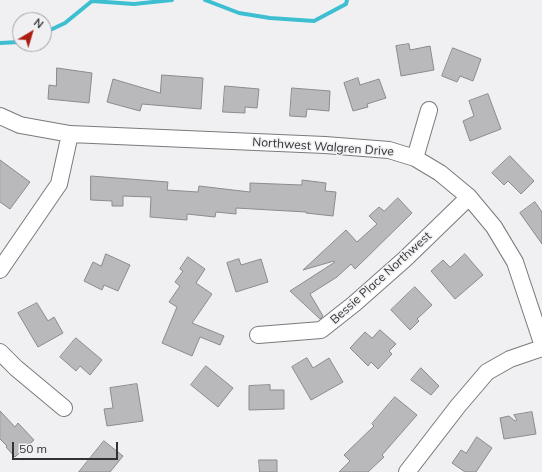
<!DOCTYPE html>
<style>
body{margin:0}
#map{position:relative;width:542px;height:472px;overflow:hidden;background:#f0f0f3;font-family:Mulish,sans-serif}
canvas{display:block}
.north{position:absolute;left:12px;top:12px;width:40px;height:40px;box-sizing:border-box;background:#f0f0f3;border:1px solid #a4a4a6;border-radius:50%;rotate:38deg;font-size:11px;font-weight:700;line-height:16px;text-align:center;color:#323233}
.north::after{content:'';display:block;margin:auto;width:14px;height:18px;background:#ac1c0f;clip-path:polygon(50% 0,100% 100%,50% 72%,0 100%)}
.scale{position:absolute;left:12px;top:442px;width:106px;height:18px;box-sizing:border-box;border:2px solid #323233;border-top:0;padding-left:5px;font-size:12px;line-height:14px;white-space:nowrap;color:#323233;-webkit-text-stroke:3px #f0f0f3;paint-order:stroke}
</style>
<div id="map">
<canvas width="542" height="472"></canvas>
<div class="north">N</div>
<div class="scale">50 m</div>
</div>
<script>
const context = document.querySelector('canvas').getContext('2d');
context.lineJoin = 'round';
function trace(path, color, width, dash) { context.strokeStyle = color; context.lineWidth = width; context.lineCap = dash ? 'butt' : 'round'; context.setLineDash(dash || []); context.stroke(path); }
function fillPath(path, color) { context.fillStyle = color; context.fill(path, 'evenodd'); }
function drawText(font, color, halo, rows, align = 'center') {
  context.font = font + ' Mulish,sans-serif'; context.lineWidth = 3; context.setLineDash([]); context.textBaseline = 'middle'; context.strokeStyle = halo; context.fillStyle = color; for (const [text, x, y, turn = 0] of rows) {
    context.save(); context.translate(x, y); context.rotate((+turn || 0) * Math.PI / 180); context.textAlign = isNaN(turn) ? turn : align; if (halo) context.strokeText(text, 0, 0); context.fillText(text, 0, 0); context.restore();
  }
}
trace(new Path2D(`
 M 205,0 L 239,13 L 270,18 L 314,21 L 346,4 L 347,0
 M 44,33 L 65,23 L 92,1 L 134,4 L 172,0
 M 0,43 L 20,42`), '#3ebfd1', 4);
const building = new Path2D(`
 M 409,44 L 410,50 L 430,46 L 434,70 L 401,76 L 396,46 Z
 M 453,48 L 481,59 L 473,81 L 460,76 L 457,82 L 442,76 Z
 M 57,68 L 92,73 L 89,103 L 48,99 L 49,85 L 56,86 Z
 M 162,75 L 203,78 L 201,109 L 142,104 L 140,111 L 107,102 L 113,79 L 160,93 Z
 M 358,78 L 360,85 L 379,79 L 386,98 L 367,104 L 368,107 L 353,111 L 344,83 Z
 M 225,86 L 259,89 L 257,108 L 245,107 L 245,113 L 223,112 Z
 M 292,88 L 330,91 L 329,111 L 307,109 L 306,117 L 290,116 Z
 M 488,94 L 501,129 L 470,141 L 463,121 L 474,116 L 469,101 Z
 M 510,156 L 534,181 L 521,194 L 508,181 L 504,185 L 492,173 Z
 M 0,160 L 30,182 L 10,209 L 0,202 Z
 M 91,176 L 168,182 L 167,190 L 198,192 L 199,186 L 250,192 L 250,183 L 302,185 L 302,180 L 326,183 L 325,191 L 336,192 L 333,216 L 306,213 L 306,212 L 236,208 L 236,214 L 216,212 L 215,217 L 187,214 L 187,220 L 150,217 L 151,197 L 123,196 L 123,206 L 112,206 L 112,201 L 91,200 Z
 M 398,198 L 412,213 L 355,269 L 351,264 L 337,277 L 310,294 L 323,316 L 320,319 L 290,291 L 335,262 L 334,261 L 303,270 L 346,230 L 357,242 L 377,224 L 369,216 L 379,207 L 384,211 Z
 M 535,202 L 542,212 L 542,244 L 520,213 Z
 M 106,254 L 130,265 L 118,291 L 104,285 L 102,290 L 84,281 L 93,262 L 101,266 Z
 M 465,254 L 483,275 L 455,299 L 431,271 L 443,260 L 450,267 Z
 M 188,257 L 205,269 L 196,283 L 212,294 L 192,323 L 224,336 L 220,345 L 200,337 L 192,356 L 162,343 L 177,307 L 169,302 L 180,286 L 175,282 L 183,271 L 180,269 Z
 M 239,259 L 241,265 L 261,259 L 268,282 L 236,292 L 227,263 Z
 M 415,287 L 432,305 L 417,319 L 419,321 L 410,330 L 391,310 Z
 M 37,303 L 48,321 L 54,317 L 63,333 L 38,347 L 18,313 Z
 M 380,330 L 396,344 L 389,351 L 392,354 L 378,369 L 371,362 L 368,366 L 350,348 L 365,332 L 372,338 Z
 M 76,338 L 102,360 L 90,375 L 80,366 L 76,371 L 60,357 Z
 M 307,358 L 313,368 L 329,358 L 343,382 L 311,400 L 292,367 Z
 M 206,366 L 233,388 L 218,407 L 191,385 Z
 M 421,368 L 439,386 L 431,395 L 411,380 Z
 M 137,384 L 143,421 L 107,426 L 104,409 L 113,408 L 110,388 Z
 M 270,385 L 270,390 L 284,390 L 284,409 L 249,410 L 249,386 Z
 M 395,397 L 417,415 L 382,455 L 384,457 L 368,472 L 339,472 L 350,461 L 344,455 L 374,426 L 372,424 Z
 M 0,411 L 15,427 L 18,423 L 34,440 L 15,457 L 6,447 L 7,446 L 0,439 Z
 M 532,412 L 536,434 L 504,439 L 500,418 L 509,416 L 515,421 L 517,420 L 514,415 Z
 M 477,437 L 492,448 L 476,472 L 465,472 L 452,463 L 461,450 L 466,453 Z
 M 104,441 L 123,456 L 110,472 L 79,472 Z
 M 259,460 L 277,460 L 277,472 L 260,472 Z`);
fillPath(building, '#b9b9bc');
trace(building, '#8b8b8e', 1);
const minor = new Path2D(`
 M 0,116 L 20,125 L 70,134 L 325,145 L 389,150 L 415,158 L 440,173 L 469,197 L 494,227 L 515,262 L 542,343
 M 415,158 L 429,110
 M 0,270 L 59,184 L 70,134
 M 258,335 L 321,330 L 354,304 L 405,259 L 469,197
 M 0,352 L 16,368 L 64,408
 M 407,472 L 458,406 L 487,372 L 510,359 L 542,348`);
trace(minor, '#7a7a7d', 18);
trace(minor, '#fff', 16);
drawText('12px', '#323233', '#f0f0f3', [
 ["Northwest Walgren Drive",323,147,4],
 ["Bessie Place Northwest",381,278,-42]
]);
</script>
